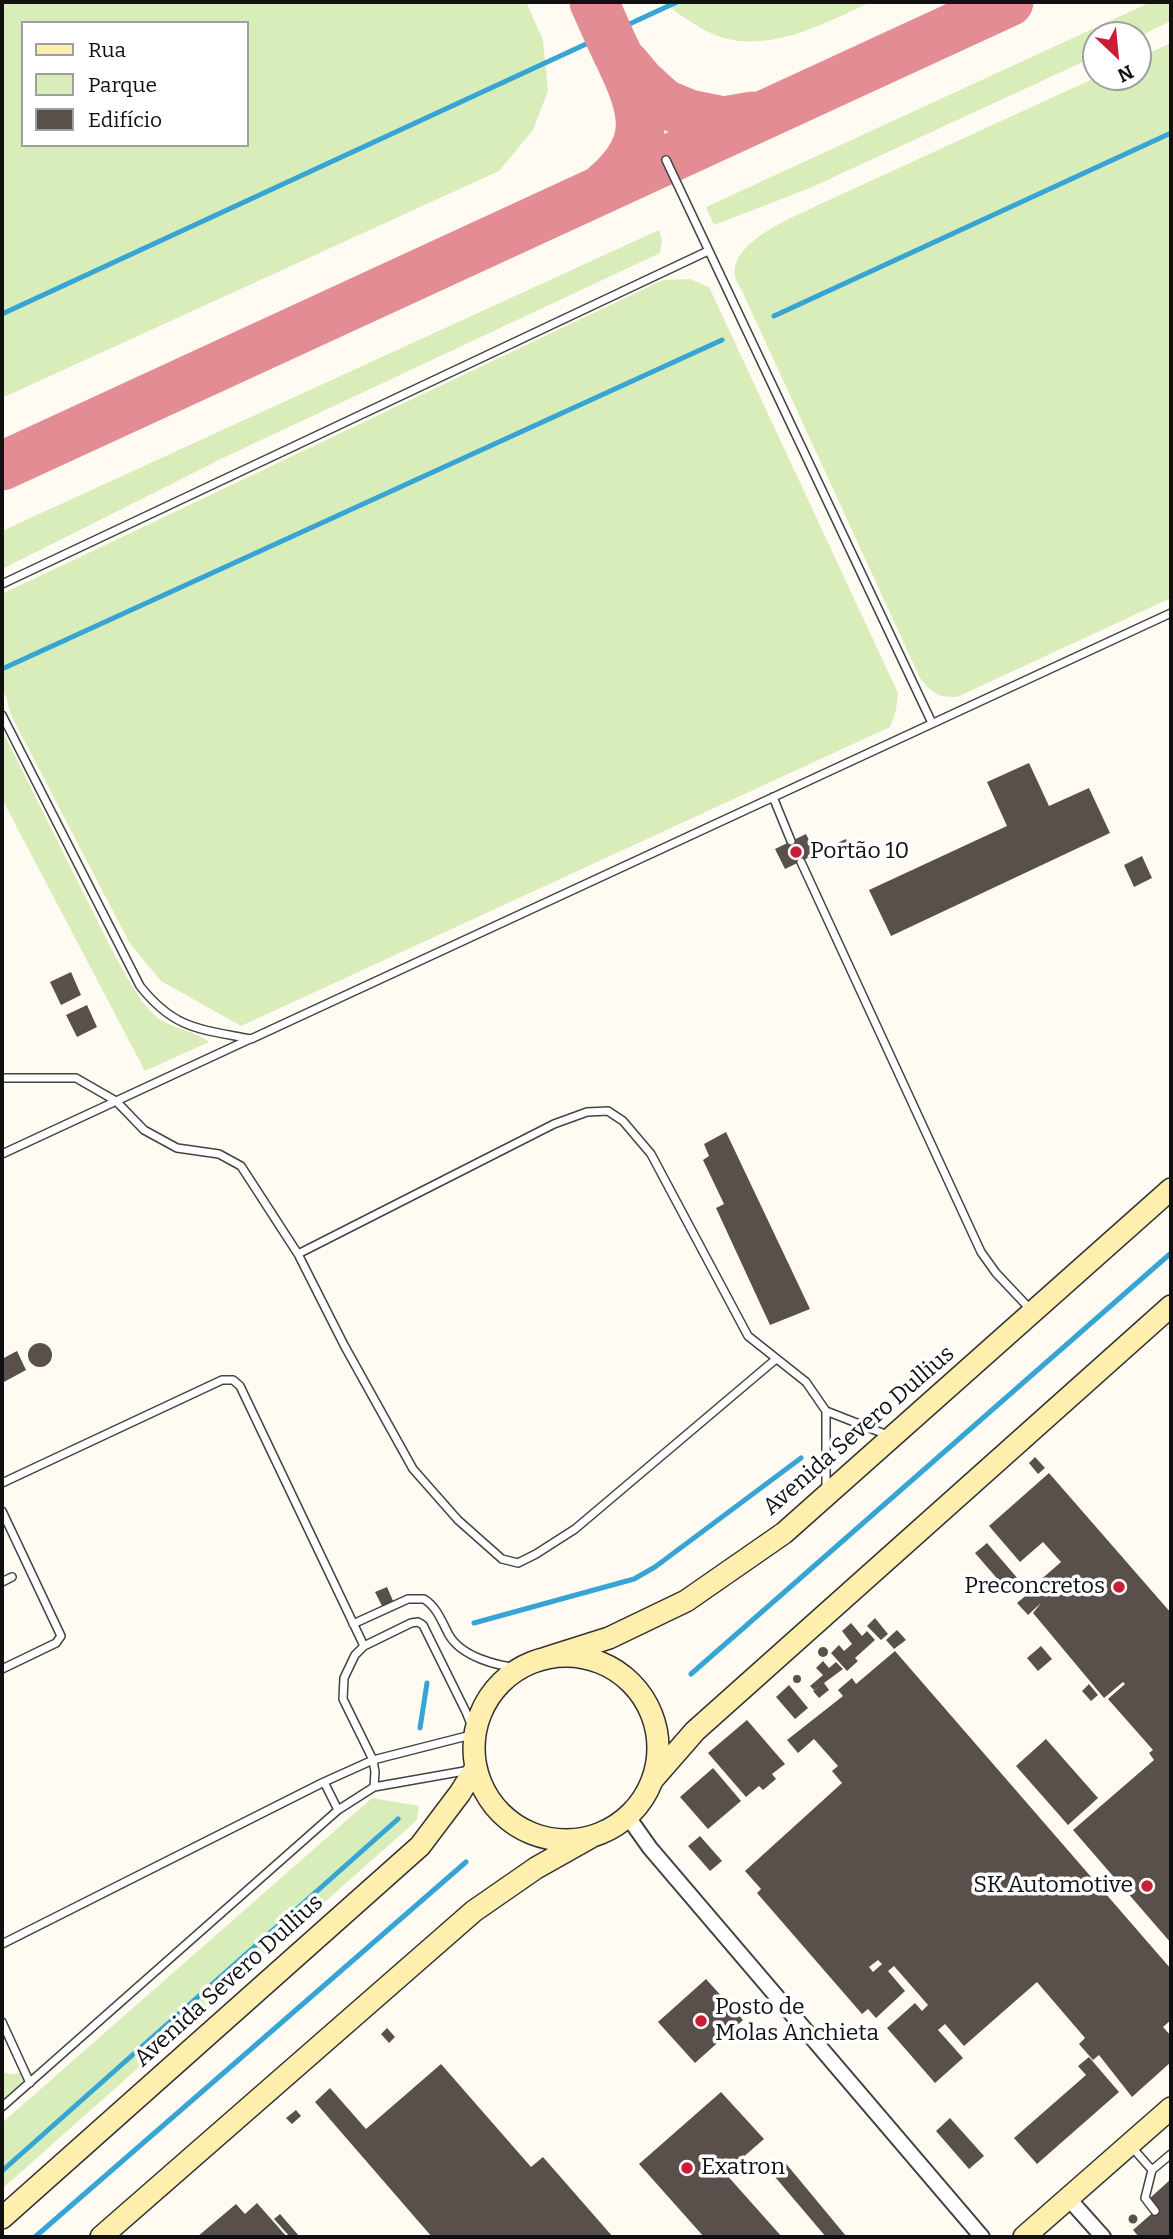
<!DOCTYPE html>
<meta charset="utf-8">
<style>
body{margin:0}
#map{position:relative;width:1173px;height:2239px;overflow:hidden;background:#fffbf3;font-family:Bitter,serif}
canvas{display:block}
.frame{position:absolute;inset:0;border:4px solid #101010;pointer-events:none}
.legend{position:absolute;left:21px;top:21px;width:228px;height:126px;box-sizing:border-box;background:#fff;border:2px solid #9f9f9f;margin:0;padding:9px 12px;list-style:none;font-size:21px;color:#101010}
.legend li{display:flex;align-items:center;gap:14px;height:35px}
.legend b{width:35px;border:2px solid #9f9f9f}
.north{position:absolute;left:1082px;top:21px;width:70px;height:70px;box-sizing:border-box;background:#fff;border:2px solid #9f9f9f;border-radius:50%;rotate:154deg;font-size:19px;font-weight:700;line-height:28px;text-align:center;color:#101010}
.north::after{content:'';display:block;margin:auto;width:24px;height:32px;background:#c91e35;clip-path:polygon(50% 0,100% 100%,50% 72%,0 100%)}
</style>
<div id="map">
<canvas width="1173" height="2239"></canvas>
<div class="frame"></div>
<ul class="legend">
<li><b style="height:9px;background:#ffefae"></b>Rua</li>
<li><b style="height:19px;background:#d8edb9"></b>Parque</li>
<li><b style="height:19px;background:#59504b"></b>Edifício</li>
</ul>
<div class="north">N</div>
</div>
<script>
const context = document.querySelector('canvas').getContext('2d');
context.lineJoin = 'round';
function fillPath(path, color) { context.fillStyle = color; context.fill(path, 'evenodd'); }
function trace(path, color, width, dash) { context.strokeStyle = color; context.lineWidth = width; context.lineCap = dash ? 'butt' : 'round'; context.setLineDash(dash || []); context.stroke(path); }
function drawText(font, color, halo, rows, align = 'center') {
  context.font = font + ' Bitter,serif'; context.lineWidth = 7; context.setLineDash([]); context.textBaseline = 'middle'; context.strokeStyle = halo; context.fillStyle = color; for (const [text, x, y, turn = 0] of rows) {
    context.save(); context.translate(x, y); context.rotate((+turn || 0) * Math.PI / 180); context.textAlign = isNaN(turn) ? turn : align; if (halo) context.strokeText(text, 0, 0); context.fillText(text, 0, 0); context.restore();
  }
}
fillPath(new Path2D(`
 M 2,2 L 526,2 L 543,40 L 548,91 L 533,130 L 499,171 L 2,398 ZM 23,23 L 247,23 L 247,145 L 23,145 Z
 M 666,2 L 871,2 C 816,27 754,63 696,25 C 685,18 674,12 666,2 Z
 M 1151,2 L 1171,2 L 1171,21 L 1138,37 L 1096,35 L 1096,56 L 810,188 L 714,225 L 706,207 Z
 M 1171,43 L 1171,598 L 957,697 C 939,698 931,693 920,678 L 742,291 C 740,287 736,281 735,276 C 730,242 792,218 816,206 L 1097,77 L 1138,77 L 1138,58 Z
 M 659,230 L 662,240 L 660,253 L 225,457 L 2,569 L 2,531 Z
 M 690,279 L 709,287 L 898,693 L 896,711 L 890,727 L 241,1026 L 161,981 L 129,942 L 10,713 L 6,696 L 2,692 L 2,594 L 663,280 Z
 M 2,730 L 115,956 C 127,976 143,1011 164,1022 C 180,1030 196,1032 209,1042 L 145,1071 L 2,799 Z
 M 372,1798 L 419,1806 L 417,1820 L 2,2189 L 2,2123 Z
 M 50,2070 L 2,2113 L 2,2072 L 11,2074 Z`), '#d8edb9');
trace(new Path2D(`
 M 2,314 L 677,2
 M 774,316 L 1171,133
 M 2,669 L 722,340
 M 474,1623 L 634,1579 L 655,1567 L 801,1458
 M 691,1674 L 1171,1253
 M 420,1728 L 427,1683
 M 2,2171 L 398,1819
 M 35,2237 L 466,1862`), '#36a4d5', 5);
trace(new Path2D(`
 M 594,2 C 602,20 610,39 619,57 C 645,111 655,145 603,188
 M 625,64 L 641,83 L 663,103 L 689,114 L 724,121 L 753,116
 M 2,466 L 1009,2`), '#e48c94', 49);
fillPath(new Path2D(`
 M 1029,763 L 1049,806 L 1089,788 L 1110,833 L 891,936 L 869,890 L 1007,826 L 987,782 Z
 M 806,834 L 816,854 L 785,869 L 775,849 Z
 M 846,839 L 849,847 L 840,852 L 837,843 Z
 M 1142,856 L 1152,878 L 1134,887 L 1124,865 Z
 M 71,972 L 81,995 L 61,1005 L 50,982 Z
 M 87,1005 L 97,1027 L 77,1037 L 66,1015 Z
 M 726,1132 L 810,1309 L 770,1325 L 716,1208 L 724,1204 L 703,1160 L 709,1156 L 704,1144 Z
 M28 1355a12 12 0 1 1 24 0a12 12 0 1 1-24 0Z
 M 17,1351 L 26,1370 L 2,1383 L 2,1359 Z
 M 1035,1457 L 1045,1468 L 1038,1474 L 1029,1463 Z
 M 1049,1473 L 1171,1613 L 1171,1943 L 1073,1830 L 1154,1760 L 1149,1753 L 1153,1750 L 1108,1699 L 1125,1684 L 1123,1682 L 1104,1698 L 1033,1613 L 1041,1603 L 1028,1615 L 1017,1603 L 1030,1592 L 1033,1595 L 1042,1588 L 1037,1583 L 1061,1562 L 1043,1542 L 1020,1562 L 989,1526 Z
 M 987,1543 L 1019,1580 L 1007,1590 L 975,1553 Z
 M 387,1587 L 394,1603 L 383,1608 L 375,1592 Z
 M 875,1618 L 888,1634 L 881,1640 L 867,1626 Z
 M 851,1623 L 862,1636 L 867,1631 L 875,1640 L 855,1658 L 858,1661 L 847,1671 L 831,1653 L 839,1645 L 844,1651 L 852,1644 L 842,1631 Z
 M 897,1630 L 906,1640 L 894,1649 L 886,1640 Z
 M 1041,1646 L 1052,1659 L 1038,1671 L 1027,1658 Z
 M818 1652a5 5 0 1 1 10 0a5 5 0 1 1-10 0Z
 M 895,1651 L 1171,1969 L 1171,2020 L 1163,2027 L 1171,2036 L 1171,2062 L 1132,2097 L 1099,2055 L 1093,2060 L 1079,2044 L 1085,2038 L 1037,1982 L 964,2046 L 945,2024 L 938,2030 L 963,2058 L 935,2083 L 887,2028 L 915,2003 L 922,2011 L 928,2005 L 894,1966 L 888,1971 L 905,1991 L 876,2018 L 868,2009 L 862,2014 L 757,1893 L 761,1889 L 745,1871 L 842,1783 L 832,1771 L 838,1766 L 814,1739 L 798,1753 L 787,1740 L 843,1696 L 838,1690 L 852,1678 L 856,1684 ZM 878,1960 L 882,1964 L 873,1972 L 869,1967 Z
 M 823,1661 L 829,1668 L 836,1662 L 843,1669 L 824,1683 L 829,1690 L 819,1698 L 813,1691 L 820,1686 L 814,1690 L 810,1686 L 823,1675 L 816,1668 Z
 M793 1679a4 4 0 1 1 8 0a4 4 0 1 1-8 0Z
 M 1089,1684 L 1098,1695 L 1091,1701 L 1082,1691 Z
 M 789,1685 L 808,1708 L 795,1719 L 776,1697 Z
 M 747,1720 L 785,1764 L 772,1774 L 776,1779 L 763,1790 L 759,1786 L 746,1797 L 708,1753 Z
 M 1046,1739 L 1098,1798 L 1068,1825 L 1016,1766 Z
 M 713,1768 L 741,1801 L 708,1829 L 680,1797 Z
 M 700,1836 L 722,1861 L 710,1871 L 688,1846 Z
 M 706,1979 L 743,2020 L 695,2063 L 658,2022 Z
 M 387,2028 L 395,2037 L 389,2043 L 381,2034 Z
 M 1089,2057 L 1119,2092 L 1037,2164 L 1014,2138 L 1086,2075 L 1078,2066 Z
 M 441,2064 L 531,2167 L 543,2157 L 613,2237 L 432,2237 L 315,2102 L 330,2088 L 366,2129 Z
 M 721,2092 L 764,2139 L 725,2173 L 782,2237 L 704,2237 L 639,2164 Z
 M 296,2110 L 301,2116 L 292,2124 L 286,2118 Z
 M 950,2118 L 984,2156 L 969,2169 L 936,2131 Z
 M 783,2160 L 846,2236 L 844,2237 L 826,2237 L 770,2171 Z
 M 1171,2179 L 1171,2237 L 1139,2237 L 1133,2230 L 1157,2209 L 1149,2199 Z
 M 257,2203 L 287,2237 L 197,2237 L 236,2204 L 245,2214 Z
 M 280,2214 L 300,2237 L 290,2237 L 274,2219 Z
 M1128.5 2219a4.5 4.5 0 1 1 9 0a4.5 4.5 0 1 1-9 0Z`), '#59504b');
const lane = new Path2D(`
 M 666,160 L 932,723
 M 2,584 L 708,251
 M 2,715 L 140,986 C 175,1030 200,1029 251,1039 L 1171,613
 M 773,797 L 791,841
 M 801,862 L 981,1252 L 996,1273 L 1030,1309
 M 2,1078 L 76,1078 L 116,1101 L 144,1130 L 177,1148 L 219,1154 L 241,1166 L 298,1254 L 344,1345 L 413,1469 L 458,1520 L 502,1559 L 518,1563 L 536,1554 L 575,1529 L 776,1359
 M 2,1154 L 250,1039
 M 298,1254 L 554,1124 L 587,1112 L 608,1111 L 623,1121 L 651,1154 L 748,1336 L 806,1382 L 826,1411 L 826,1489
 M 826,1411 L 890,1436
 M 2,1483 L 222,1380 L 233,1380 L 240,1386 L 364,1646
 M 2,1511 L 61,1636 L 56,1643 L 2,1669
 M 2,1582 L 12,1577
 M 353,1624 L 408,1599 L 424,1599 C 437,1607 442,1622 449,1635 C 462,1657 497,1666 520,1668
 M 324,1782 L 338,1810
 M 374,1787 L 470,1770
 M 2,1944 L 324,1782 L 373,1760 L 475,1734 L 466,1712 L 423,1625 L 418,1622 L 411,1623 L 364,1646 L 355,1655 L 344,1678 L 343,1699 L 373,1760 L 375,1772 L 374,1787 L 338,1810 L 2,2107
 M 2,2022 L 30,2083
 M 1130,2145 L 1152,2170 L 1171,2154
 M 1152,2170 L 1145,2198 L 1155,2211`);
const street = new Path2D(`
 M 628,1817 L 650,1848 L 982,2237
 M 1069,2199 L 1103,2237`);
const secondary = new Path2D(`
 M474 1748a92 92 0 1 1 184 0a92 92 0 1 1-184 0Z
 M 546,1658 L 609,1638 L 686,1601 L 784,1533 L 1171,1189
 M 654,1778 L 695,1731 L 1171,1306
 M 2,2218 L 420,1846 L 460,1793 L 475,1769
 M 101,2237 L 474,1911 L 536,1868 L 591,1837
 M 1024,2237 L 1171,2108`);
trace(lane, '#434343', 10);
trace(street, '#434343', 18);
trace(secondary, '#323232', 24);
trace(lane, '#fff', 7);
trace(street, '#fff', 14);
trace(secondary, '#ffefae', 21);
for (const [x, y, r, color] of [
 [796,852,7,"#c91e35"],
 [1119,1587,7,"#c91e35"],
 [1147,1886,7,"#c91e35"],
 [701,2021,7,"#c91e35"],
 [687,2168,7,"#c91e35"]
]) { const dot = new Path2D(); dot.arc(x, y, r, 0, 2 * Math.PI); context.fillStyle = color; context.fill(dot); trace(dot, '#fff', 2.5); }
drawText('23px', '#101010', '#fff', [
 ["Portão 10",810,852],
 ["Preconcretos",1105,1587,"right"],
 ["SK Automotive",1133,1886,"right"],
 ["Posto de",715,2008],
 ["Molas Anchieta",715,2034],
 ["Exatron",701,2168]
], 'left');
drawText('23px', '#101010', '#fff', [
 ["Avenida Severo Dullius",859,1431,-41],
 ["Avenida Severo Dullius",229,1981,-42]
]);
</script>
